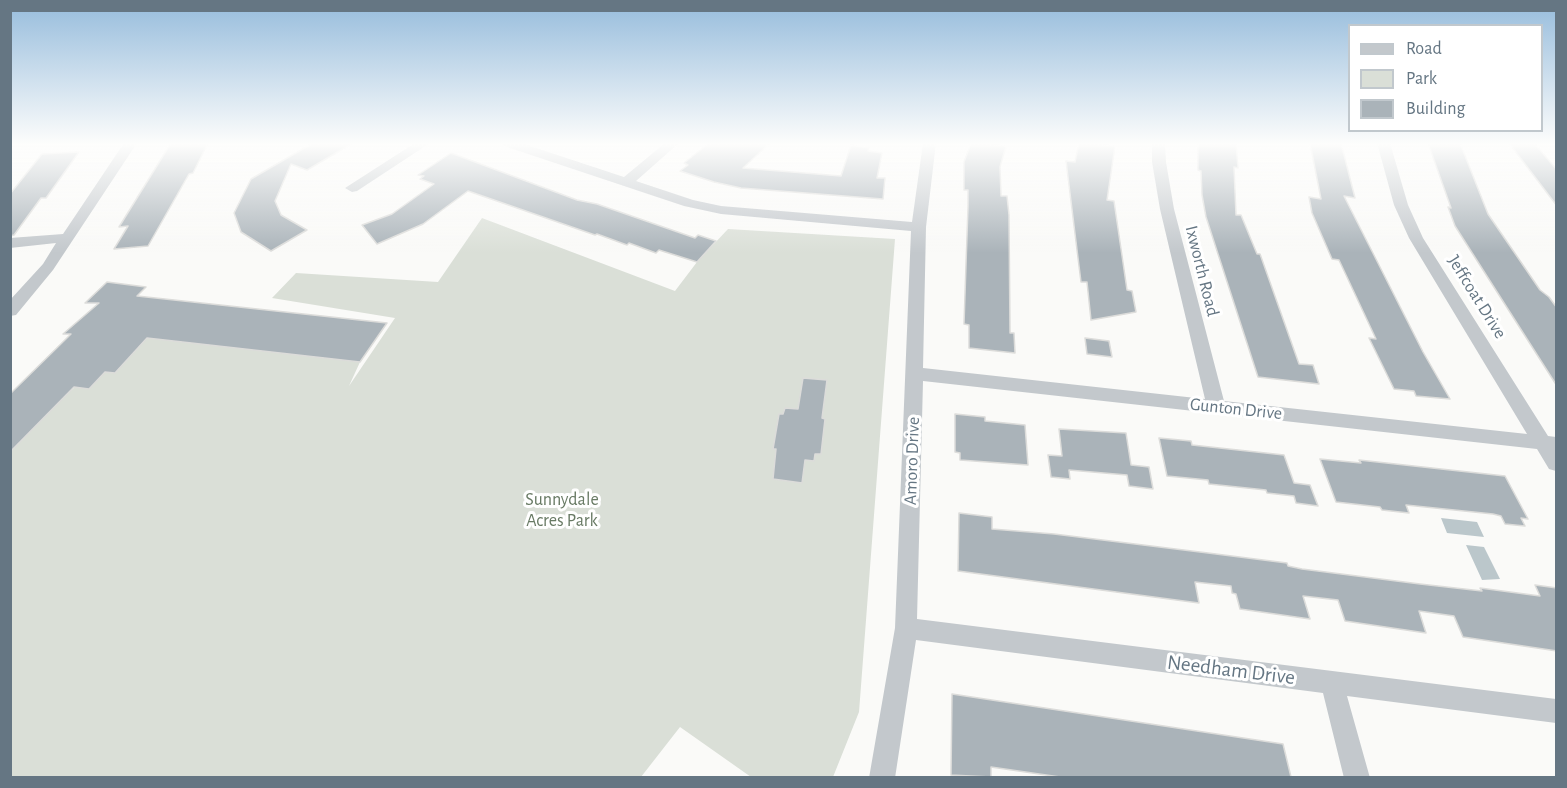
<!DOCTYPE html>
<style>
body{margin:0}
#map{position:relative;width:1567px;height:788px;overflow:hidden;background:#fafaf8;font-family:"Alegreya Sans",sans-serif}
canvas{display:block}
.frame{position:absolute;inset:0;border:12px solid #657683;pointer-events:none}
.legend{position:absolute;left:1348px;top:24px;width:195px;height:108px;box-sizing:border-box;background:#fff;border:2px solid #c1c8cd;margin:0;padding:8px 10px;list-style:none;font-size:18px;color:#657683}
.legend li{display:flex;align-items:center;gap:12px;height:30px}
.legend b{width:30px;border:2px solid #c1c8cd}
</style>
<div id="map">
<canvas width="1567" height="788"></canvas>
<div class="frame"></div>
<ul class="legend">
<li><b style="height:8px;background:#c3c8cc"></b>Road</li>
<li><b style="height:16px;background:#dadfd7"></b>Park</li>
<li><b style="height:16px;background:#aab3b9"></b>Building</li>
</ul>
</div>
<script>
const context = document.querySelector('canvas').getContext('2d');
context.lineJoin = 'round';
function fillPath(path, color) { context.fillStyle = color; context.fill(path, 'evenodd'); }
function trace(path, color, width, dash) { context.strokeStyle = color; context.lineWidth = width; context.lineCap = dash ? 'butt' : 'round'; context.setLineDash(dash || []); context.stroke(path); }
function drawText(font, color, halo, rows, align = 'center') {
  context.font = font + ' "Alegreya Sans",sans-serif'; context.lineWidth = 6; context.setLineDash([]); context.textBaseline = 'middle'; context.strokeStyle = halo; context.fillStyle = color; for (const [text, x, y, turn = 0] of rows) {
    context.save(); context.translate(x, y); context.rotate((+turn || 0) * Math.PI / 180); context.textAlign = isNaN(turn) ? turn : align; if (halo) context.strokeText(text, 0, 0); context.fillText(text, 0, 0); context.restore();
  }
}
fillPath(new Path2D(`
 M 482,218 L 675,291 L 697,262 L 728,229 L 895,239 L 859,712 L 833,777 L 751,777 L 680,727 L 641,777 L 11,777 L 10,452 C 35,427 78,369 115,372 L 147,338 L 360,362 L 349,386 L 395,318 L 272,298 L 296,273 L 438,282 Z`), '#dadfd7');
fillPath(new Path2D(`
 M 1441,518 L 1477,522 L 1484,537 L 1447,533 Z
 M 1466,545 L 1484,547 L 1500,579 L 1482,580 Z`), '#bbc7cb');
const building = new Path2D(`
 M 171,143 L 208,143 L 193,173 L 189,174 L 148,246 L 114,249 L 128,226 L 119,227 Z
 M 313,143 L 353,143 L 307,170 L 291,164 L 275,201 L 281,215 L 307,230 L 271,251 L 241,232 L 234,213 L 251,179 Z
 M 709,143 L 770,143 L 743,168 L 841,176 L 851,145 L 869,148 L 868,151 L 882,153 L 877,178 L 885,178 L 883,199 L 741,188 L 714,182 L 680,171 L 688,165 L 684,163 Z
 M 971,143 L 1006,146 L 1000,167 L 1001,196 L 1007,196 L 1009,215 L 1010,333 L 1014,333 L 1015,353 L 969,348 L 969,325 L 964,324 L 968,206 L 968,190 L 964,190 L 964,162 Z
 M 1079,143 L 1115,146 L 1107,200 L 1114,201 L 1127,290 L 1132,291 L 1136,312 L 1091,320 L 1087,282 L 1081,282 L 1066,161 L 1075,162 Z
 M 1198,143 L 1236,143 L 1238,168 L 1234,167 L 1236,215 L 1241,215 L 1257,254 L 1260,254 L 1299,364 L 1313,365 L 1319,384 L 1258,377 L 1206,217 L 1202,195 L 1201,171 L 1198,170 Z
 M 1310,143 L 1341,143 L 1355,198 L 1344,196 L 1423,352 L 1450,399 L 1416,396 L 1414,391 L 1394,389 L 1369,338 L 1376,339 L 1339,260 L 1332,259 L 1312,213 L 1309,197 L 1321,199 Z
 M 1428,143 L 1460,143 L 1488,214 L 1540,290 L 1549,297 L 1557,308 L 1557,386 L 1455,226 L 1448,207 L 1451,208 Z
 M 1509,143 L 1534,143 L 1557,170 L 1557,206 Z
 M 79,152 L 46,198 L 41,198 L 14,235 L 10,236 L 10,194 L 42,154 Z
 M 451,153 L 577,200 L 597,204 L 695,238 L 698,235 L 716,241 L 697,262 L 659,250 L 656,253 L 629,243 L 627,245 L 597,234 L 595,235 L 468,191 L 423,224 L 377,244 L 362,225 L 392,214 L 434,184 L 420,179 L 424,176 L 418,175 Z
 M 107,282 L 146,287 L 137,296 L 387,323 L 360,362 L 147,338 L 115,373 L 105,372 L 89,389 L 74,387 L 10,452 L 10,394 L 71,334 L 63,334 L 99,303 L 85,303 Z
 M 1085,338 L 1109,341 L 1112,357 L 1087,354 Z
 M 803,378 L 827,380 L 822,418 L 825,419 L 821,454 L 815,454 L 814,461 L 805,460 L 802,483 L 773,479 L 776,449 L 773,449 L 779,414 L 783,414 L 785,408 L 798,409 Z
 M 955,414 L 985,417 L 985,421 L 1025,425 L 1028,465 L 960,460 L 960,453 L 955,452 Z
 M 1059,429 L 1126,433 L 1131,465 L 1149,467 L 1153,489 L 1129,486 L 1127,475 L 1069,470 L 1070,479 L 1051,477 L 1048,455 L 1062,456 Z
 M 1159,438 L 1191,441 L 1192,445 L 1284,455 L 1294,483 L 1310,485 L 1318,506 L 1296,503 L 1294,496 L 1267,493 L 1266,490 L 1209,484 L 1208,480 L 1167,476 Z
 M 1320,459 L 1361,463 L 1359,460 L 1505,476 L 1528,519 L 1521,518 L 1525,526 L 1505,524 L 1501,516 L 1493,514 L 1406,505 L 1409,513 L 1382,510 L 1380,507 L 1336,502 Z
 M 959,513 L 992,517 L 992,529 L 1054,534 L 1208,553 L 1287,563 L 1288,566 L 1302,569 L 1420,584 L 1482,591 L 1480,588 L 1540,596 L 1535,585 L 1557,588 L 1557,651 L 1463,637 L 1454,616 L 1419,611 L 1426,633 L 1345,621 L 1338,600 L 1303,596 L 1310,619 L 1240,609 L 1236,594 L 1232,593 L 1231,586 L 1195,582 L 1199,603 L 958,571 Z
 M 952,694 L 1283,744 L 1291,777 L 1060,777 L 991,767 L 991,777 L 951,775 Z`);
fillPath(building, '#aab3b9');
trace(building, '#dcdcda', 1.5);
fillPath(new Path2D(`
 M 124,143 L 137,143 L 53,270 L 16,315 L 10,316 L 10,300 L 43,264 L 56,243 L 10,248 L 10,238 L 63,234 Z
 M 415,143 L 430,143 L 357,191 L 352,192 L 345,188 Z
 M 502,143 L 521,143 L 624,177 L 665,143 L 679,143 L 636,181 L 693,200 L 721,206 L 912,222 L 923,143 L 936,143 L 926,227 L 923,368 L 1205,399 L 1160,209 L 1152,162 L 1152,143 L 1165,143 L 1166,162 L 1174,209 L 1224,401 L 1527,434 L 1409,238 L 1394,205 L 1377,143 L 1390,143 L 1408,205 L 1423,238 L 1548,436 L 1556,437 L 1556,471 L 1549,469 L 1537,449 L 923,381 L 917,619 L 1556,699 L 1556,723 L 1347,696 L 1370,778 L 1344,778 L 1323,693 L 916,640 L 895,778 L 869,778 L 895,628 L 911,231 L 721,214 L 684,206 L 504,146 Z`), '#c3c8cc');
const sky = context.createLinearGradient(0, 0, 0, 253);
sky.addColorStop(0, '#96bcdc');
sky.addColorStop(0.57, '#fdfdfc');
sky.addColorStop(1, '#fdfdfc00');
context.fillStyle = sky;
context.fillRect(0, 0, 1567, 253);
drawText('18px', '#657683', '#fff', [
 ["Ixworth Road",1202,271,76],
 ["Jeffcoat Drive",1477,297,58],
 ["Gunton Drive",1236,409,6],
 ["Amoro Drive",912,461,-88]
]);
drawText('18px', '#687a64', '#fff', [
 ["Sunnydale",562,500],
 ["Acres Park",562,521]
]);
drawText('21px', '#657683', '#fff', [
 ["Needham Drive",1231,670,7]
]);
</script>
